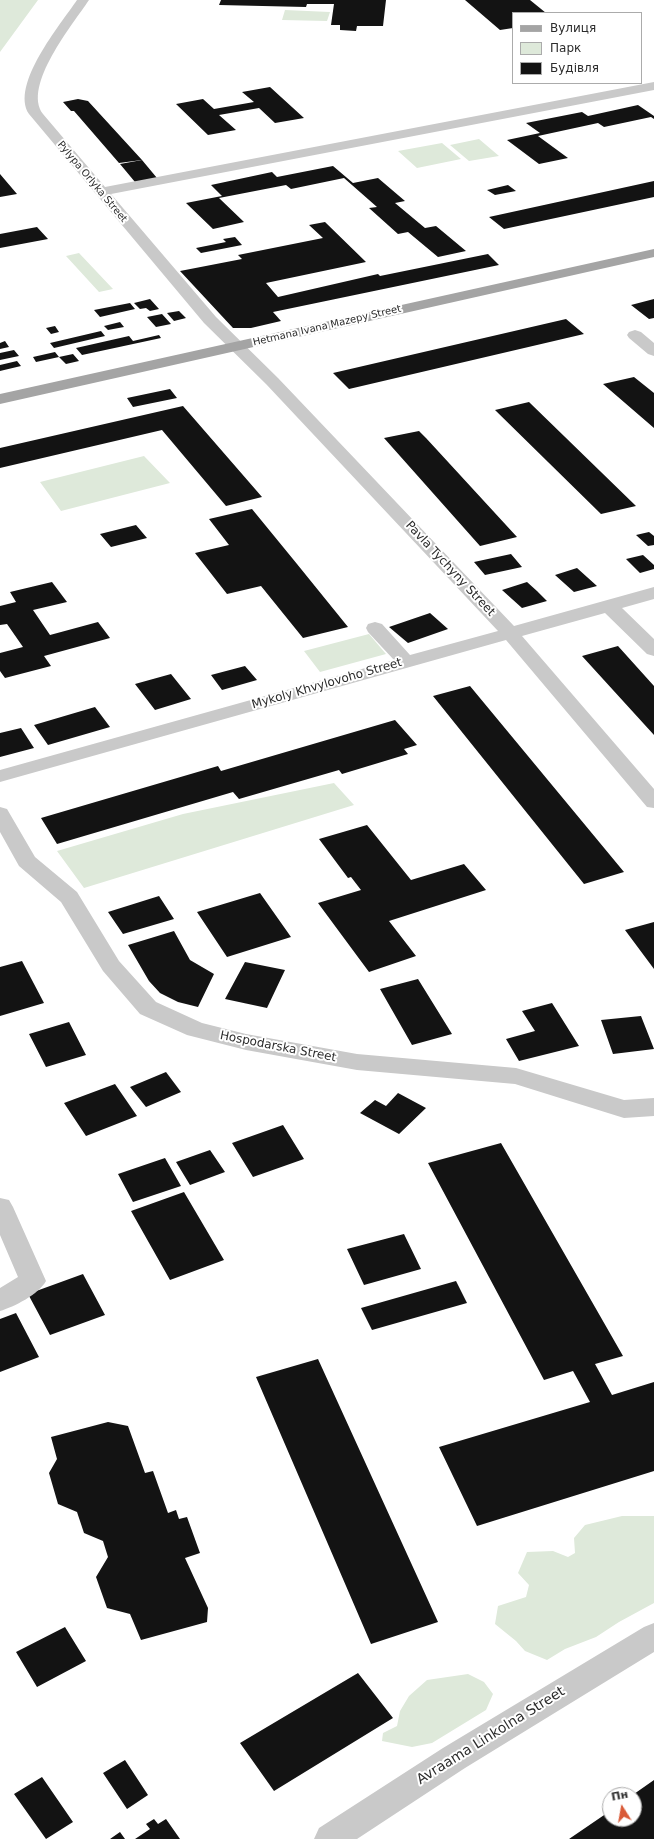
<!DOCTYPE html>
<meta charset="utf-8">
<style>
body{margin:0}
#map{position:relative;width:654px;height:1839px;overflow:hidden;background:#fff;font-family:"DejaVu Sans",sans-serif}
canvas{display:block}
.legend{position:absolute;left:512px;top:12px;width:130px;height:72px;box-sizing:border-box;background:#fff;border:1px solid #ababab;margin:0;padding:5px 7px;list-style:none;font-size:12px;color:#2c2c2c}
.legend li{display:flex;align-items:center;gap:8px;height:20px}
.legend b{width:20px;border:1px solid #ababab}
.north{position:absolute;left:602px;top:1787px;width:40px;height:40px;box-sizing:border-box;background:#fff;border:1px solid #ababab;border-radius:50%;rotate:349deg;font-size:11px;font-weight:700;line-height:16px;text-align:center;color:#2c2c2c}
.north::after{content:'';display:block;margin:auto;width:14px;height:18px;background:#d95a37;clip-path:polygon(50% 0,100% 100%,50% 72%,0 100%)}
</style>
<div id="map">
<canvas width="654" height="1839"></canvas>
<ul class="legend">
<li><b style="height:5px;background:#a4a4a4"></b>Вулиця</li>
<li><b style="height:11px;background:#dee9da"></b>Парк</li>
<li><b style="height:11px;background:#131313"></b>Будівля</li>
</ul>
<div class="north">Пн</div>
</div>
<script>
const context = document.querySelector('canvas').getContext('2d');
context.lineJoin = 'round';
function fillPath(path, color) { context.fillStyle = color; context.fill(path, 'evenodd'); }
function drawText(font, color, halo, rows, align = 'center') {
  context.font = font + ' "DejaVu Sans",sans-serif'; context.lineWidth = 4; context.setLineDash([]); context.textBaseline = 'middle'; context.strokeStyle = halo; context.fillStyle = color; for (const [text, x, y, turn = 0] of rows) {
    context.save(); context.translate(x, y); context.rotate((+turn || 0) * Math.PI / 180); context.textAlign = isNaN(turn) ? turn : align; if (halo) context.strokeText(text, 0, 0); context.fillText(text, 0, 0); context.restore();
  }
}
fillPath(new Path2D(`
 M 0,0 L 38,0 L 0,52 Z
 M 285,10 L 330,12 L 327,21 L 282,20 Z
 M 479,139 L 499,156 L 469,161 L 450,145 Z
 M 442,143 L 461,159 L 417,168 L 398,151 Z
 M 79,253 L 113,289 L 99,292 L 66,256 Z
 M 144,456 L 170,483 L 61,511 L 40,482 Z
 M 369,634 L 386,654 L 320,672 L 304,651 Z
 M 334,783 L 354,805 L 84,888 L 57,851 L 183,814 Z
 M 622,1516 L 654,1516 L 654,1603 L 619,1622 L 596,1637 L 565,1649 L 547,1660 L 525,1651 L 516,1641 L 495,1624 L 498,1606 L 526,1597 L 529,1585 L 518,1573 L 527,1552 L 553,1551 L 568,1557 L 575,1553 L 574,1538 L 585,1525 Z
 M 468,1674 L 484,1682 L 493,1694 L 486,1710 L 432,1743 L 412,1747 L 382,1741 L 383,1733 L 397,1726 L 400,1711 L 409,1696 L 427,1680 Z`), '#dee9da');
fillPath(new Path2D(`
 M 221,0 L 386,0 L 383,26 L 357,26 L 356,31 L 340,30 L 340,25 L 331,25 L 334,4 L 307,4 L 306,7 L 219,5 Z
 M 465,0 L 530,0 L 546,13 L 513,13 L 513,28 L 500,30 Z
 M 270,87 L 304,118 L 275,123 L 259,108 L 219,115 L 236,130 L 208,135 L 176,104 L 203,99 L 214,109 L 254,102 L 242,92 Z
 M 78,99 L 88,101 L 142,160 L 119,163 L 74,111 L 71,111 L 63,102 Z
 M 638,105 L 654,116 L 654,119 L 651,117 L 604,127 L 598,123 L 538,136 L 568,158 L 539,164 L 507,140 L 540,133 L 526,123 L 582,112 L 588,116 Z
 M 142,160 L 157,178 L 135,182 L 120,164 Z
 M 333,166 L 353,183 L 378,178 L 405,201 L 395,203 L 425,228 L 436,226 L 466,251 L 438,257 L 408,232 L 398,234 L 369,208 L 377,207 L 344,178 L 291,189 L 286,185 L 219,198 L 244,222 L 213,229 L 186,203 L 222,196 L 211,185 L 272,172 L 277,177 Z
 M 0,174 L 17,194 L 0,197 Z
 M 654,181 L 654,197 L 504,229 L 489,217 Z
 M 508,185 L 516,191 L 495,195 L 487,190 Z
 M 325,222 L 366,262 L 266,283 L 278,297 L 378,274 L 380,276 L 488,254 L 499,265 L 273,312 L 281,321 L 251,328 L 233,328 L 180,271 L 242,259 L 238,255 L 323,238 L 309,225 Z
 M 37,227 L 48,239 L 0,248 L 0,234 Z
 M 235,237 L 242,245 L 201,253 L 196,248 L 226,242 L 223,239 Z
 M 150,299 L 159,309 L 150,311 L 146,308 L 140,309 L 134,303 Z
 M 654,299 L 654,318 L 649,319 L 631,305 Z
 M 130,303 L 135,309 L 100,317 L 94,310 Z
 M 179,311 L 186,318 L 174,321 L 167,313 Z
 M 162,314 L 171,324 L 156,327 L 147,317 Z
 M 566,319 L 584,334 L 349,389 L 333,373 Z
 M 120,322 L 124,327 L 108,330 L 104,326 Z
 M 55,326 L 59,332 L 51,334 L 46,328 Z
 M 101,331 L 105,336 L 54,348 L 50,343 Z
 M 159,335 L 161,338 L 82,355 L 76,348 L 129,336 L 133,341 Z
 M 5,341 L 9,347 L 0,349 L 0,343 Z
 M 14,350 L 19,356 L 0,360 L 0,353 Z
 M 55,352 L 59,357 L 36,362 L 33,357 Z
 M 73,354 L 79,361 L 66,364 L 59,357 Z
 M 17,361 L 21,366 L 0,371 L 0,365 Z
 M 634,377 L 654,393 L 654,428 L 603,384 Z
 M 170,389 L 177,398 L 133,407 L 127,398 Z
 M 529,402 L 636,506 L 601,514 L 495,410 Z
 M 183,406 L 262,497 L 226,506 L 162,430 L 0,468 L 0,448 Z
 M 419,431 L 426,438 L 517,537 L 480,546 L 384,438 Z
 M 252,509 L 297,564 L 348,627 L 303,638 L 261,586 L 227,594 L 195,553 L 229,545 L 209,519 Z
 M 136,525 L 147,538 L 111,547 L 100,534 Z
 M 649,532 L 654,536 L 654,545 L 648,546 L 636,535 Z
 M 511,554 L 522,567 L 485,575 L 474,562 Z
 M 643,555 L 654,565 L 654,569 L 640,573 L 626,559 Z
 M 577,568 L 597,586 L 574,592 L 555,575 Z
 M 52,582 L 67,602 L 33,610 L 50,635 L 98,622 L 110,638 L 44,656 L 51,666 L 5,678 L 0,671 L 0,653 L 23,647 L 7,624 L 0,625 L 0,606 L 16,602 L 10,592 Z
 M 527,582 L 537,591 L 547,601 L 522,608 L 502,590 Z
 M 430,613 L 448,629 L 408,643 L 389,627 Z
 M 618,646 L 654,686 L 654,735 L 582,656 Z
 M 245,666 L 257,680 L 222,690 L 211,675 Z
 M 171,674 L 191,699 L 155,710 L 135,684 Z
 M 470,686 L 624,872 L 584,884 L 433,696 Z
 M 95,707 L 110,727 L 48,745 L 34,725 Z
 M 395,720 L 417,745 L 404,749 L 408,754 L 342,774 L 339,770 L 239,799 L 233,792 L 57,844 L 41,818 L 218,766 L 221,771 Z
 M 21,728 L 34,748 L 0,757 L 0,733 Z
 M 367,825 L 411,880 L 464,864 L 486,890 L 389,921 L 416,956 L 369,972 L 318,903 L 361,890 L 351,877 L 348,878 L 319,839 Z
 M 260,893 L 291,937 L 227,957 L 197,912 Z
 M 159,896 L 174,919 L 123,934 L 108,912 Z
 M 654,922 L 654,969 L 625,930 Z
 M 174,931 L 190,960 L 214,974 L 198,1007 L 178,1002 L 160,993 L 149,981 L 128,945 Z
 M 22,961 L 44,1003 L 0,1016 L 0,967 Z
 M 245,962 L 285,970 L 267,1008 L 225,999 Z
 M 418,979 L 452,1034 L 412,1045 L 380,989 Z
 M 552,1003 L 579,1046 L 519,1061 L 506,1039 L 535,1031 L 522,1011 Z
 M 641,1016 L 654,1049 L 613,1054 L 601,1020 Z
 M 69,1022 L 86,1055 L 46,1067 L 29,1034 Z
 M 166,1072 L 181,1092 L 146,1107 L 130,1087 Z
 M 115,1084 L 137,1116 L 86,1136 L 64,1103 Z
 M 398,1093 L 426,1108 L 399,1134 L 360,1113 L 375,1100 L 386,1106 Z
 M 283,1125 L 304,1159 L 253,1177 L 232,1143 Z
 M 501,1143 L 623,1356 L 595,1364 L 612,1395 L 654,1382 L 654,1471 L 477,1526 L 439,1447 L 590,1402 L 573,1371 L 544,1380 L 428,1163 Z
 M 210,1150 L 225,1172 L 190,1185 L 176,1162 Z
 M 165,1158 L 181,1186 L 133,1202 L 118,1174 Z
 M 184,1192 L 224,1260 L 170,1280 L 131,1211 Z
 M 404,1234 L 421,1269 L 364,1285 L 347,1249 Z
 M 83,1274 L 105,1315 L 50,1335 L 28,1294 Z
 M 456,1281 L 467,1303 L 372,1330 L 361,1308 Z
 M 16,1313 L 39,1357 L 0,1372 L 0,1319 Z
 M 318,1359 L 438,1622 L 371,1644 L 256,1377 Z
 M 108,1422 L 128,1426 L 145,1473 L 153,1471 L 168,1513 L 176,1510 L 179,1519 L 187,1517 L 200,1553 L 185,1558 L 208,1608 L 207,1622 L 141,1640 L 130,1614 L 107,1608 L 96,1577 L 108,1557 L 103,1541 L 84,1533 L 77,1512 L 58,1504 L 49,1473 L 57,1459 L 51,1437 Z
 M 65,1627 L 86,1661 L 37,1687 L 16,1652 Z
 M 358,1673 L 393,1718 L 274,1791 L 240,1743 Z
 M 125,1760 L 148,1795 L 127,1809 L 103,1773 Z
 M 42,1777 L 73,1822 L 46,1839 L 14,1794 Z
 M 654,1780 L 654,1839 L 569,1839 L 610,1811 L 610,1819 L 634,1819 L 634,1794 Z
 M 154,1819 L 158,1824 L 166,1819 L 180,1839 L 135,1839 L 150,1829 L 146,1824 Z
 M 120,1832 L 125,1839 L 110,1839 Z`), '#131313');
fillPath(new Path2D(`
 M 77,0 L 89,0 C 73,24 22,86 43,114 L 105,187 L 654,82 L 654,90 L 111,194 L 216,317 L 278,378 L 514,626 L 654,587 L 654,599 L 622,608 L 654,639 L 654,656 L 647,654 L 605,613 L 522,636 L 654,789 L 654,808 L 647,807 L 506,640 L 0,782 L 0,770 L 394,660 L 368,632 L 366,628 L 368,624 L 375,622 L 382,624 L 410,655 L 498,631 L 266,384 L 204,323 L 29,114 C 10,85 60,25 77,0 Z
 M 635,330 L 641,332 L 654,343 L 654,356 L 648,354 L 629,338 L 627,335 L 629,332 Z
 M 0,807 L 7,809 L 35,857 L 77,892 L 119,961 L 156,1002 L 202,1023 L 246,1034 L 357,1054 L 516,1068 L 624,1100 L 654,1098 L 654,1116 L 624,1118 L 515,1084 L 357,1070 L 246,1050 L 187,1035 L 140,1014 L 103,971 L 61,902 L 19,866 L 0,832 Z
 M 0,1198 L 9,1200 L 13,1207 L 46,1281 C 39,1294 14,1307 0,1311 L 0,1288 L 18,1277 L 0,1235 Z
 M 654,1623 L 654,1652 L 465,1768 L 357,1839 L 314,1839 L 319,1828 L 443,1748 L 644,1627 Z`), '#c9c9c9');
fillPath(new Path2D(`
 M 654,249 L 654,257 L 0,404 L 0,394 Z`), '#a4a4a4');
drawText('10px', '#2c2c2c', '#fff', [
 ["Pylypa Orlyka Street",92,182,50],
 ["Hetmana Ivana Mazepy Street",327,326,-13]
]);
drawText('12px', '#2c2c2c', '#fff', [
 ["Pavla Tychyny Street",450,569,47],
 ["Mykoly Khvylovoho Street",327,684,-16],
 ["Hospodarska Street",278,1047,11]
]);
drawText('14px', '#2c2c2c', '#fff', [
 ["Avraama Linkolna Street",491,1736,-32]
]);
</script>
